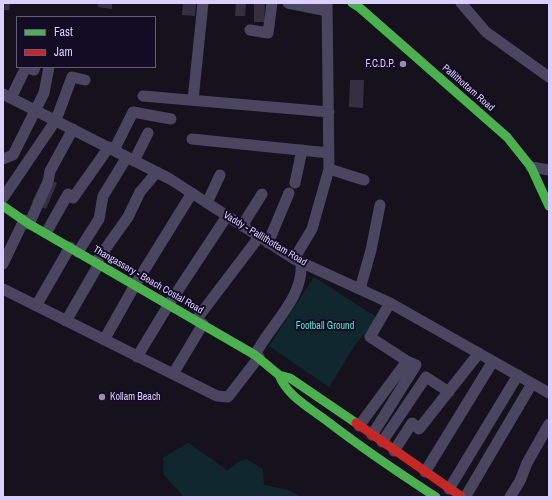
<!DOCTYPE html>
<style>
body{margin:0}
#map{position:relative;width:552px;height:500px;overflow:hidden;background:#15121e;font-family:"Archivo Narrow",sans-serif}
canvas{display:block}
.frame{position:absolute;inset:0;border:4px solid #dad0ff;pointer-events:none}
.legend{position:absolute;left:16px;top:16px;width:140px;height:52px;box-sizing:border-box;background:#130c24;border:1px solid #635a7c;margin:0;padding:5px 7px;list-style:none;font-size:12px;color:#dad0ff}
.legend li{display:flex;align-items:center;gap:8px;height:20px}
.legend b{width:20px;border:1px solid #635a7c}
</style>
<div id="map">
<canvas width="552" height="500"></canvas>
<div class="frame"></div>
<ul class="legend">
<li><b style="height:5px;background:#4caf50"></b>Fast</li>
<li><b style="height:5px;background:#c62828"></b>Jam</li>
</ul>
</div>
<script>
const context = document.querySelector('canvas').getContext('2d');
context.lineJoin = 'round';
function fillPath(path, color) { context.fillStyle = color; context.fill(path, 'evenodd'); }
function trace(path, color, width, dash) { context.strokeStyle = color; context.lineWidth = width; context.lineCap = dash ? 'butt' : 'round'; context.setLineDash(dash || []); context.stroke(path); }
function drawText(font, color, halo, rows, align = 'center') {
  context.font = font + ' "Archivo Narrow",sans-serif'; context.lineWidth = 4; context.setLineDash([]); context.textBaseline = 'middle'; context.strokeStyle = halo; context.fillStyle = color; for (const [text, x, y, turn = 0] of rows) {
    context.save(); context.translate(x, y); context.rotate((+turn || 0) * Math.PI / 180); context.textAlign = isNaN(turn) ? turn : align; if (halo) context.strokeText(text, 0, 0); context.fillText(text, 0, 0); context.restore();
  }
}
fillPath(new Path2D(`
 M 314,277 L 378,318 L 355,345 L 329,387 L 269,346 Z
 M 188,443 L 223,467 L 227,471 L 238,462 L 246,459 L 263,469 L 264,485 L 289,490 L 301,497 L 184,497 L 164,475 L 163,458 Z`), '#10282d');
fillPath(new Path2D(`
 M 3,3 L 10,3 L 9,10 L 3,10 Z
 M 98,3 L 112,3 L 112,9 L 98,7 Z
 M 183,3 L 196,3 L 195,16 L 182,15 Z
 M 236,3 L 246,3 L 245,16 L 235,16 Z
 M 254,3 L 265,3 L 264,22 L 254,22 Z
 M 350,80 L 364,80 L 363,108 L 349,107 Z
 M 44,177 L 57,183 L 46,209 L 32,202 Z`), '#343041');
trace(new Path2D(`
 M 288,3 L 327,11
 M 461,3 L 486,32 L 549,77
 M 250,30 L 268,33 L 272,3
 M 26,67 L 34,70 L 35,67
 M 3,94 L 170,179 L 294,259 L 390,303 L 549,393
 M 143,96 L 329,112
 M 11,98 L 26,67
 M 193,100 L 203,3
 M 192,139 L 329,153
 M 114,150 L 133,112 L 171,119
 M 3,159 L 13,155 L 44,93 L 49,67
 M 134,161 L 148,133
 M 531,167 L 549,170
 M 329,169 L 364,180
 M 295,183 L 302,150
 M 3,198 L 56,120 L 72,77 L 85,80
 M 207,203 L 220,175
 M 29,224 L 48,182 L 50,171 L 73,129
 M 242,226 L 262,194
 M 46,233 L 68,194 L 73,198 L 109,147
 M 268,243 L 289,193
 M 78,252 L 99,219 L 103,196 L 127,157
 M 294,259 L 312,229 L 329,169 L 327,3
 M 96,262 L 128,217 L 140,192 L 157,172
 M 3,264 L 24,220
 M 3,289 L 217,396 L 228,397 L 259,357
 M 360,289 L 371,250 L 380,205
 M 36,306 L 70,247
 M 196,320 L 259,237
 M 66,321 L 99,264
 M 104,340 L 135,285 L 192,193
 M 255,355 C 270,325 304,298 301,263
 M 137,357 L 169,304 L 227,216
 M 173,374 L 203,324
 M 359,426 L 407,361 L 370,337 L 390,303
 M 372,435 L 416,365 L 407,361
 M 382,442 L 426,377 L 449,392
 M 394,451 L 412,423 L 419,429 L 479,353
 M 425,472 L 490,366
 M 449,489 L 518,375
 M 467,494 L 530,387
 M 510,497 L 520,481 L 527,463 L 549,424`), '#4a4660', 11);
trace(new Path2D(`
 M 352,3 L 360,8 L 507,137 L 531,167 L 549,206
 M 3,206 L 29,224 L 255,355 L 279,375 L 290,378 L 356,423
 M 279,375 C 287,396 310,408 327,421 C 362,448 399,473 436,497`), '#4caf50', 9);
trace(new Path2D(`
 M 356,423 L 462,497`), '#c62828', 9);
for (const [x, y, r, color] of [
 [403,64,4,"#958eb0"],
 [102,397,4,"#958eb0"]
]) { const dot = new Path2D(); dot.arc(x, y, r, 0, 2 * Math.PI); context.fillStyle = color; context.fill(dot); trace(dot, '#130c24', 1.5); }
drawText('10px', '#dad0ff', '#130c24', [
 ["F.C.D.P.",395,64],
 ["Kollam Beach",110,397,"left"]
], 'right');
drawText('10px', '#dad0ff', '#130c24', [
 ["Pallithottam Road",468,88,41],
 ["Vaddy - Pallithottam Road",265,239,31],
 ["Thangassery - Beach Costal Road",148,280,30]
]);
drawText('10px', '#53e8d3', '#130c24', [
 ["Football Ground",325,326]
]);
</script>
